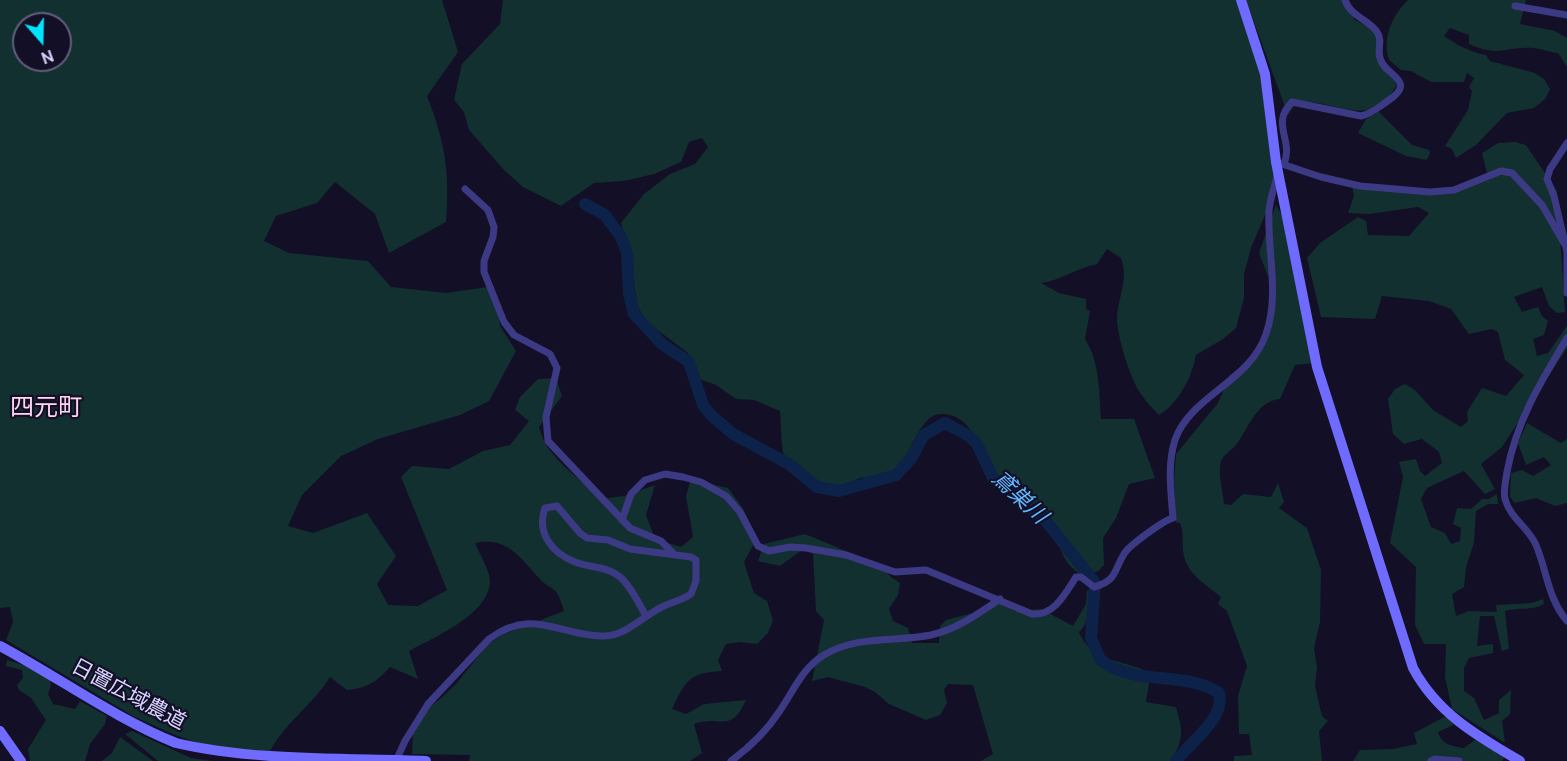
<!DOCTYPE html>
<meta charset="utf-8">
<style>
body{margin:0}
#map{position:relative;width:1567px;height:761px;overflow:hidden;background:#130f26;font-family:Ubuntu,sans-serif}
canvas{display:block}
.north{position:absolute;left:12px;top:12px;width:60px;height:60px;box-sizing:border-box;background:#130f26;border:2px solid #625e7d;border-radius:50%;rotate:160deg;font-size:16px;font-weight:700;line-height:24px;text-align:center;color:#d9d4ff}
.north::after{content:'';display:block;margin:auto;width:21px;height:27px;background:#00e5ff;clip-path:polygon(50% 0,100% 100%,50% 72%,0 100%)}
</style>
<div id="map">
<canvas width="1567" height="761"></canvas>
<div class="north">N</div>
</div>
<script>
const context = document.querySelector('canvas').getContext('2d');
context.lineJoin = 'round';
function fillPath(path, color) { context.fillStyle = color; context.fill(path, 'evenodd'); }
function trace(path, color, width, dash) { context.strokeStyle = color; context.lineWidth = width; context.lineCap = dash ? 'butt' : 'round'; context.setLineDash(dash || []); context.stroke(path); }
function drawText(font, color, halo, rows, align = 'center') {
  context.font = font + ' Ubuntu,"Noto Sans JP",sans-serif'; context.lineWidth = 4.5; context.setLineDash([]); context.textBaseline = 'middle'; context.strokeStyle = halo; context.fillStyle = color; for (const [text, x, y, turn = 0] of rows) {
    context.save(); context.translate(x, y); context.rotate((+turn || 0) * Math.PI / 180); context.textAlign = isNaN(turn) ? turn : align; if (halo) context.strokeText(text, 0, 0); context.fillText(text, 0, 0); context.restore();
  }
}
fillPath(new Path2D(`
 M 0,0 L 442,0 L 458,52 L 427,96 C 445,142 450,172 446,222 L 389,253 L 375,214 L 335,182 L 317,203 L 276,216 L 264,241 L 289,253 L 368,261 L 391,287 L 446,293 L 494,286 L 500,326 L 516,351 L 489,401 L 460,415 L 378,439 L 341,456 L 302,495 L 288,526 L 313,533 L 367,513 L 396,556 L 377,584 L 388,605 L 418,606 L 447,590 L 401,477 L 412,466 L 449,469 L 483,451 L 510,445 L 529,421 L 515,410 L 520,397 L 538,379 L 556,378 L 562,396 L 539,427 C 546,458 579,477 601,499 L 624,496 L 655,485 L 646,515 L 655,539 L 681,547 L 693,537 L 686,496 L 691,479 L 728,488 L 742,507 L 757,538 L 744,562 L 754,593 L 767,601 L 773,620 L 768,633 L 757,644 L 740,642 L 726,644 L 718,660 L 722,671 C 689,673 685,681 672,709 L 686,714 L 704,704 L 746,700 C 730,735 721,714 694,724 L 702,753 L 690,761 L 469,761 L 470,755 L 412,754 L 413,731 L 420,713 L 439,700 L 456,684 L 487,645 L 502,635 L 564,611 C 556,582 553,594 537,576 C 518,555 506,537 475,543 C 479,553 490,571 490,581 C 490,614 433,638 409,651 L 418,679 L 390,667 C 378,681 365,689 347,690 L 330,677 C 312,706 282,725 269,754 L 203,745 L 170,733 L 133,716 L 6,640 L 13,622 L 10,607 L 0,608 ZM 24,24 L 60,24 L 60,60 L 24,60 Z
 M 503,0 L 1239,0 L 1253,32 L 1280,180 L 1251,248 L 1244,274 L 1244,298 L 1236,328 L 1223,339 L 1196,355 C 1192,377 1179,403 1159,415 C 1153,409 1146,402 1141,394 C 1130,379 1117,336 1117,318 C 1118,296 1129,280 1121,258 L 1107,249 L 1097,264 C 1076,268 1060,281 1041,283 L 1059,293 L 1086,299 L 1086,309 L 1090,311 L 1085,339 C 1100,362 1099,392 1101,419 L 1134,419 L 1155,478 L 1129,484 L 1116,518 L 1103,538 L 1104,565 L 1098,571 L 1083,576 C 1056,560 1062,541 1049,519 C 1037,500 1009,501 996,485 C 975,460 981,416 942,414 C 919,413 912,456 895,470 C 886,478 871,476 860,478 C 854,480 850,484 844,486 C 835,488 821,484 813,481 C 806,479 796,477 792,472 C 779,459 782,429 780,411 L 754,400 L 736,399 L 716,385 L 699,379 L 688,353 L 648,323 L 637,306 L 632,264 L 621,223 L 644,194 L 670,174 L 695,164 L 708,147 L 702,138 L 689,142 L 681,162 L 654,174 L 624,181 L 594,183 L 561,206 L 523,187 L 504,170 L 469,130 L 464,112 L 454,100 L 462,64 L 500,24 Z
 M 1246,0 L 1342,0 L 1355,20 L 1367,26 L 1381,40 L 1384,63 L 1397,85 C 1370,131 1340,101 1298,101 L 1288,115 Z
 M 1408,0 L 1526,0 L 1520,24 L 1555,31 L 1567,38 L 1567,67 L 1558,53 C 1550,52 1542,49 1534,48 C 1506,46 1499,58 1469,44 L 1469,35 L 1450,28 L 1444,36 C 1457,45 1470,52 1486,55 L 1490,61 L 1535,73 L 1544,79 L 1550,89 L 1545,99 L 1534,108 L 1507,113 L 1476,145 L 1456,158 L 1452,149 L 1445,146 L 1468,110 L 1472,91 L 1469,87 L 1474,78 L 1467,73 L 1464,82 L 1431,82 L 1411,71 L 1401,70 L 1389,60 C 1382,39 1392,15 1408,0 Z
 M 1379,112 L 1412,145 L 1429,150 L 1430,153 L 1427,160 L 1406,156 L 1358,133 L 1366,119 Z
 M 1515,142 L 1526,145 L 1557,191 L 1565,312 L 1557,313 L 1549,306 L 1542,287 L 1514,297 L 1522,312 L 1538,307 L 1542,316 L 1548,321 L 1544,335 L 1533,339 L 1537,356 L 1548,353 L 1567,326 L 1567,348 L 1502,447 L 1481,464 L 1495,489 L 1485,494 L 1464,471 L 1427,488 L 1421,499 L 1431,527 L 1445,533 L 1451,544 L 1460,541 L 1461,528 L 1453,524 L 1457,508 L 1471,509 L 1482,499 L 1489,499 L 1497,494 L 1498,504 L 1488,504 L 1476,511 L 1474,543 L 1466,567 L 1464,587 L 1452,594 L 1456,616 L 1469,611 L 1497,612 L 1496,605 L 1532,603 L 1543,599 L 1544,604 C 1531,611 1519,607 1505,611 L 1509,649 L 1502,651 L 1494,616 L 1480,616 L 1477,646 L 1493,644 L 1493,653 L 1469,658 L 1464,668 L 1464,691 L 1474,698 L 1484,720 L 1499,713 L 1499,700 L 1511,690 L 1510,714 L 1502,721 L 1505,743 L 1452,709 L 1445,677 L 1446,644 L 1424,644 L 1415,625 L 1416,567 L 1390,543 L 1403,477 L 1399,462 L 1416,459 L 1420,471 L 1425,476 L 1442,463 L 1439,452 L 1422,439 L 1404,444 L 1393,434 L 1388,399 L 1395,389 L 1405,384 L 1415,390 L 1433,410 L 1461,427 L 1468,421 L 1467,412 L 1482,388 L 1506,396 L 1524,375 L 1505,360 L 1498,332 L 1492,329 L 1469,334 L 1451,309 L 1429,301 L 1382,296 L 1375,319 L 1321,317 L 1307,258 L 1320,243 L 1358,217 L 1366,221 L 1368,235 L 1409,236 L 1429,213 L 1418,207 L 1369,214 L 1348,213 L 1354,196 L 1352,186 L 1450,193 L 1491,179 L 1487,173 L 1482,153 L 1498,143 Z
 M 1276,205 L 1285,221 L 1315,363 L 1295,365 L 1280,399 C 1256,401 1249,428 1236,445 C 1230,452 1220,456 1220,467 C 1219,478 1223,493 1224,504 L 1231,505 L 1243,494 L 1271,497 L 1278,483 L 1284,502 L 1279,508 L 1307,528 L 1321,570 L 1320,622 L 1314,648 L 1317,668 L 1315,686 L 1322,716 L 1328,721 L 1319,731 L 1322,761 L 1234,761 L 1234,756 L 1252,755 L 1249,734 L 1239,734 L 1238,696 L 1247,666 L 1227,611 L 1218,604 L 1221,597 C 1204,583 1186,574 1183,551 C 1182,540 1184,533 1180,523 L 1176,522 L 1174,480 L 1176,454 L 1218,403 L 1230,375 L 1261,352 L 1274,291 L 1259,253 Z
 M 1527,423 L 1561,443 L 1567,439 L 1567,503 L 1555,506 L 1536,498 L 1514,503 L 1510,496 L 1511,473 L 1522,470 L 1533,476 L 1551,465 L 1544,457 L 1526,465 L 1518,443 Z
 M 805,534 L 880,565 L 891,577 L 900,583 L 898,595 L 889,609 L 893,621 L 908,628 L 912,643 L 939,643 L 940,626 L 946,620 L 973,613 L 993,601 L 1015,611 L 1041,609 L 1073,626 L 1086,604 L 1087,590 L 1092,591 C 1090,604 1090,623 1079,632 C 1090,659 1117,660 1142,669 L 1149,683 L 1146,702 L 1176,707 C 1183,731 1184,739 1171,761 L 981,761 L 993,754 L 973,685 L 948,684 L 944,690 L 947,703 L 940,715 L 926,720 L 889,704 L 875,692 L 865,687 L 828,677 L 812,681 L 824,620 L 816,611 L 813,554 L 803,549 L 780,566 L 758,561 L 764,544 Z
 M 7,660 L 33,668 L 49,677 L 51,685 L 48,694 L 53,704 L 75,709 L 80,701 L 107,716 L 105,724 L 90,744 L 85,761 L 30,761 L 28,749 L 46,720 L 31,698 L 19,690 L 17,685 L 23,678 L 22,670 L 6,666 Z
 M 1448,715 L 1455,724 L 1438,732 C 1442,745 1452,746 1464,748 L 1476,739 L 1506,755 L 1502,761 L 1353,761 L 1360,750 L 1393,749 L 1417,744 L 1414,733 Z
 M 132,731 L 191,758 L 212,761 L 158,761 L 125,734 Z
 M 120,737 L 153,761 L 102,761 L 112,753 Z`), '#12302f');
trace(new Path2D(`
 M 585,204 L 605,215 L 621,237 L 627,253 L 629,294 L 634,314 L 662,344 L 689,362 L 703,405 L 712,416 L 733,434 L 789,464 L 817,487 L 839,491 L 896,475 L 911,459 L 924,435 L 945,423 L 969,436 L 977,444 L 993,478 L 1046,521 L 1095,583 L 1091,638 L 1100,659 C 1132,687 1186,670 1219,693 C 1226,718 1190,742 1176,761`), '#0c2248', 12);
trace(new Path2D(`
 M 1515,6 L 1567,15
 M 1567,143 L 1550,169 L 1547,179 L 1554,196 L 1567,252 L 1567,293
 M 1276,164 L 1276,162 L 1321,177 L 1360,186 L 1430,192 L 1454,190 L 1501,171 L 1512,173 L 1542,205 L 1564,243
 M 1284,164 C 1294,140 1270,124 1292,102 L 1361,116 C 1372,114 1380,106 1389,100 C 1418,80 1384,76 1380,58 C 1377,49 1383,40 1377,32 C 1368,19 1351,17 1345,0
 M 465,189 L 488,210 L 494,227 L 493,237 L 484,261 L 484,272 L 504,322 L 514,335 L 550,354 L 557,368 L 546,417 L 548,441 L 630,528 L 661,541 L 675,555
 M 1567,338 C 1541,381 1516,422 1507,472 C 1506,480 1503,491 1505,499 C 1510,518 1529,528 1536,545 C 1547,571 1548,599 1567,621
 M 622,520 L 631,494 L 645,480 L 665,474 L 683,477 L 701,482 L 726,496 L 740,512 L 758,546 L 769,551 L 790,547 L 806,548 L 846,555 L 895,572 L 926,570 L 1032,614 C 1054,616 1065,594 1076,577 L 1081,577 L 1094,587 C 1117,581 1114,570 1124,554 C 1127,547 1164,520 1173,518 C 1171,492 1167,465 1175,440 C 1190,396 1250,382 1266,334 C 1280,294 1267,252 1269,211 C 1270,198 1275,187 1277,175
 M 396,761 L 405,741 L 428,704 L 489,639 C 534,606 560,637 604,636 C 626,636 643,616 662,607 C 671,602 683,600 691,594 L 696,581 L 696,560 L 691,557 L 630,549 L 608,540 L 587,538 L 580,533 L 557,506 L 545,508 C 536,533 552,553 575,562 C 590,568 607,566 620,577 C 631,586 639,604 646,616
 M 731,761 C 750,747 766,732 779,712 C 793,692 802,668 824,655 C 856,635 896,642 931,635 C 957,629 978,614 1000,599
 M 1431,761 L 1435,759 L 1459,761`), '#3d3a85', 7);
trace(new Path2D(`
 M 1241,0 L 1265,74 L 1276,162 L 1317,367 L 1413,668 C 1437,713 1477,736 1520,761
 M 0,646 C 58,677 116,719 176,743 C 252,761 346,758 426,761
 M 0,731 L 21,761`), '#6f6bff', 10);
drawText('21px', '#d9d4ff', '#130f26', [
 ["日置広域農道",129,694,28]
]);
drawText('italic 22px', '#62b6ff', '#130f26', [
 ["鳶巣川",1020,497,43]
]);
drawText('24px', '#ffd6f0', '#130f26', [
 ["四元町",46,407]
]);
</script>
